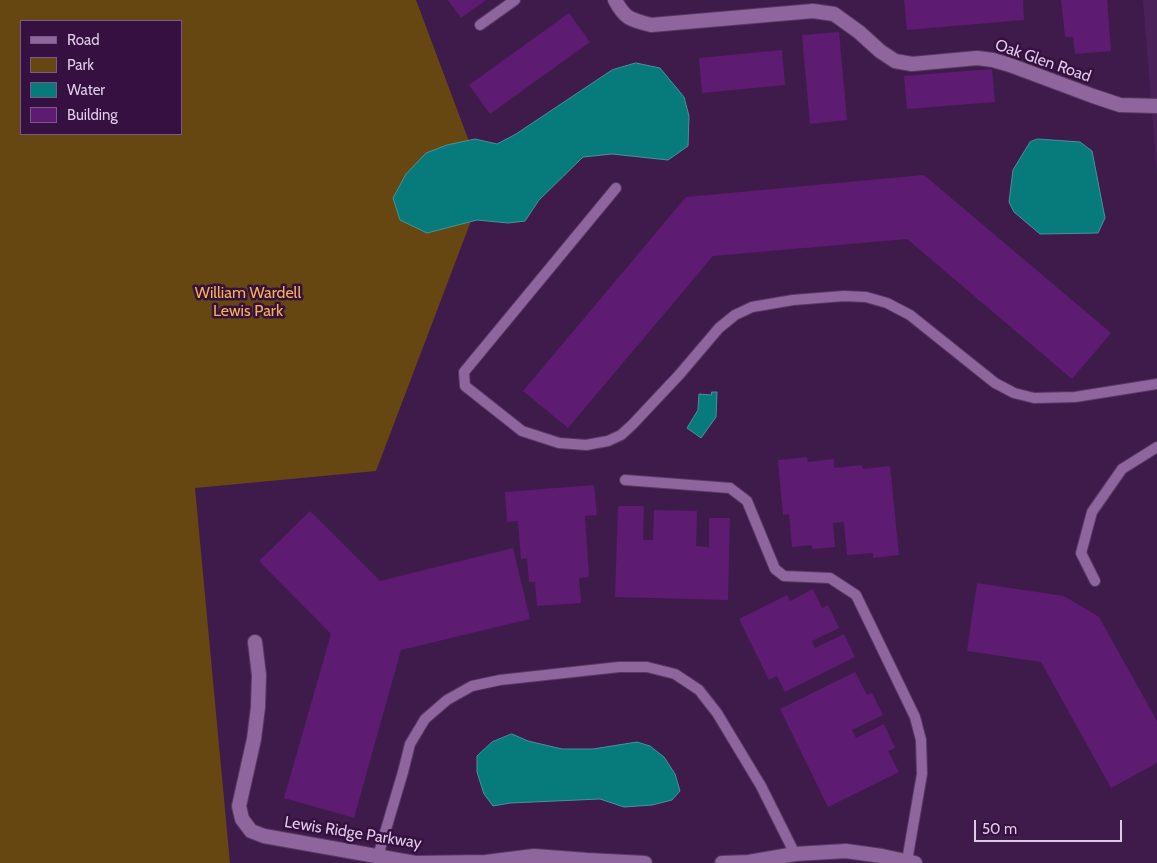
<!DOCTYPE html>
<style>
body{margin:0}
#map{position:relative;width:1157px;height:863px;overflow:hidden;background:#3f1b4c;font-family:Cabin,sans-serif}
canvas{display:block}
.legend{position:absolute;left:20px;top:20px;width:162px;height:115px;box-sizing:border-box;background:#351041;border:1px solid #795a84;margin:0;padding:6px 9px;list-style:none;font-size:15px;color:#dfcae8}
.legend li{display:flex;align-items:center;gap:10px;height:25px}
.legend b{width:25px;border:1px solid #795a84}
.scale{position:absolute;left:974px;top:820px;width:148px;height:22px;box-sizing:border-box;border:2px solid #dfcae8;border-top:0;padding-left:6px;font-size:15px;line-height:18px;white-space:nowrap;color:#dfcae8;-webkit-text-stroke:4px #351041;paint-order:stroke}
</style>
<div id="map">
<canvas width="1157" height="863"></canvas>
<ul class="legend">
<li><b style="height:6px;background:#8e669d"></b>Road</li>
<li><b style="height:14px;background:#664711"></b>Park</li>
<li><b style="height:14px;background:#077a7c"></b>Water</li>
<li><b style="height:14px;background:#5d1b72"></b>Building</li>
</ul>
<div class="scale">50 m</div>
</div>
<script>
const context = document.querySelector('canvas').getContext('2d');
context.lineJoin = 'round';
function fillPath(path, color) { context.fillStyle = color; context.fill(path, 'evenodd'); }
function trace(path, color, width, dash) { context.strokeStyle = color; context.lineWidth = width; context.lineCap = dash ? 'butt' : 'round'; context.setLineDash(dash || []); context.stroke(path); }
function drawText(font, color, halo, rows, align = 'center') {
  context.font = font + ' Cabin,sans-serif'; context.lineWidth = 5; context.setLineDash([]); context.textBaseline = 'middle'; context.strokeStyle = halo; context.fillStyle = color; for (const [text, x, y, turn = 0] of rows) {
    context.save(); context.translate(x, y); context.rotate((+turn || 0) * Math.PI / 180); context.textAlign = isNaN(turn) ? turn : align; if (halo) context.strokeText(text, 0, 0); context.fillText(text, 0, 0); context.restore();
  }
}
fillPath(new Path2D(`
 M 1143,0 L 1157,0 L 1157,175 Z`), '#4a2158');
fillPath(new Path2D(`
 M 0,0 L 416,0 L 485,184 L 376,471 L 195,488 L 230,863 L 0,863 ZM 21,21 L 181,21 L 181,134 L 21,134 Z`), '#664711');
const water = new Path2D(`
 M 636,63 L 660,68 L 684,97 L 689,116 L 688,146 L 668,160 L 612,154 L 583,157 L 539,200 L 525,221 L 508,223 L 477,220 L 427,233 L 400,220 L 393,198 L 406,174 L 426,153 L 447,145 L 475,139 L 497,144 L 516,134 L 612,70 Z
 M 1038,139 L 1080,142 L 1092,151 L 1105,218 L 1098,233 L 1040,234 L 1014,212 L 1009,202 L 1013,170 L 1030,142 Z
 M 712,392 L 717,392 L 716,417 L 701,438 L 687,428 L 698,410 L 699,394 L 711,395 Z
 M 512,734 L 528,741 L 562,749 L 593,749 L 637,742 L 650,746 L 664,757 L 675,774 L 680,791 L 672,800 L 652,805 L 624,807 L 600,799 L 510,803 L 493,806 L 484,794 L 477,772 L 477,756 L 492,742 Z`);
fillPath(water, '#077a7c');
trace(water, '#48929c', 1);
fillPath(new Path2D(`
 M 448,0 L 486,0 L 461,18 Z
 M 904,0 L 1023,0 L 1024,20 L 907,30 Z
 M 1061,0 L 1107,0 L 1111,51 L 1075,54 L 1073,37 L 1065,37 Z
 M 569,13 L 590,42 L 490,114 L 469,85 Z
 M 839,32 L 847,120 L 810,124 L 802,35 Z
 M 782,50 L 785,85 L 702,93 L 699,58 Z
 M 992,69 L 995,102 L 907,109 L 904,76 Z
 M 924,175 L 1111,333 L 1072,379 L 907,239 L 713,256 L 568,428 L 523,391 L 686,197 Z
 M 807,457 L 808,462 L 834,459 L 834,468 L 862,465 L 863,469 L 890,466 L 899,555 L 873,558 L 873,553 L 847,555 L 844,522 L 833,523 L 835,547 L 812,549 L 812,545 L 792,547 L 789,514 L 783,515 L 778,460 Z
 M 594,485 L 597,515 L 585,516 L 589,577 L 579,578 L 581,603 L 537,606 L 535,582 L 529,582 L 527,558 L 521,559 L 518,521 L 507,522 L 505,492 Z
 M 618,506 L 644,506 L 643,540 L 653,540 L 654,510 L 697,511 L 696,546 L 709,547 L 709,518 L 730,518 L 728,600 L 615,597 Z
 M 310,511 L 380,581 L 513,548 L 530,619 L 401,650 L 354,818 L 284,798 L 331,634 L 259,561 Z
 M 977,583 L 1064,596 L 1099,617 L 1157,721 L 1157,763 L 1111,788 L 1041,662 L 967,651 Z
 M 813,589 L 822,608 L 828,605 L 839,628 L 812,641 L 815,648 L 844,634 L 855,657 L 785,692 L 777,676 L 769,680 L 739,619 L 787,595 L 790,601 Z
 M 855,672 L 867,695 L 872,693 L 883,715 L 852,730 L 856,738 L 884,724 L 895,748 L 888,751 L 899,772 L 828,807 L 780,709 Z`), '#5d1b72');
const service = new Path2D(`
 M 480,25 L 515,0
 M 616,188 L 464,372 L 465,386 L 522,431 L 559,443 L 586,445 L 608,441 L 621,435 L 632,425 L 679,375 L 719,328 L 735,315 L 752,307 L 793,300 L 844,296 L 866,297 L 887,303 L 910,315 L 995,383 L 1014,393 L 1034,398 L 1075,397 L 1157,384
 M 625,480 L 730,488 L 747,501 L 775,569 L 784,576 L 830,578 L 856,595 L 915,717 L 921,740 L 922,774 L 907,861
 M 1095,581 L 1081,553 L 1092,512 L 1122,469 L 1157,447
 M 378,856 L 403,772 L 410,744 L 425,719 L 447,700 L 472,686 L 500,680 L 619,667 L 647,667 L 675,674 L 699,690 L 717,713 L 761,786 L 795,854`);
const minor = new Path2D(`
 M 615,0 C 625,19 631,20 651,25 L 813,11 L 834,14 L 859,32 L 880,51 L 895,61 L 912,64 L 977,58 L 993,60 L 1010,65 L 1093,96 L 1120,105 L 1157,106
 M 255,642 L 259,675 L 258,707 L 254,739 L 239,806 L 242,819 L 251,831 L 264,836 L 415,863 L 486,862 L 534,856 L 587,860 L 645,863
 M 722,863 L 749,862 L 795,854 L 846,851 L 882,856 L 915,863`);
trace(service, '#593964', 12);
trace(minor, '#593964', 16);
trace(service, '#8e669d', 10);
trace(minor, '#8e669d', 14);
drawText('16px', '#dfcae8', '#351041', [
 ["Oak Glen Road",1043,61,19],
 ["Lewis Ridge Parkway",353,833,9]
]);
drawText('16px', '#f5b449', '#351041', [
 ["William Wardell",248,293],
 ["Lewis Park",248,311]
]);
</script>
